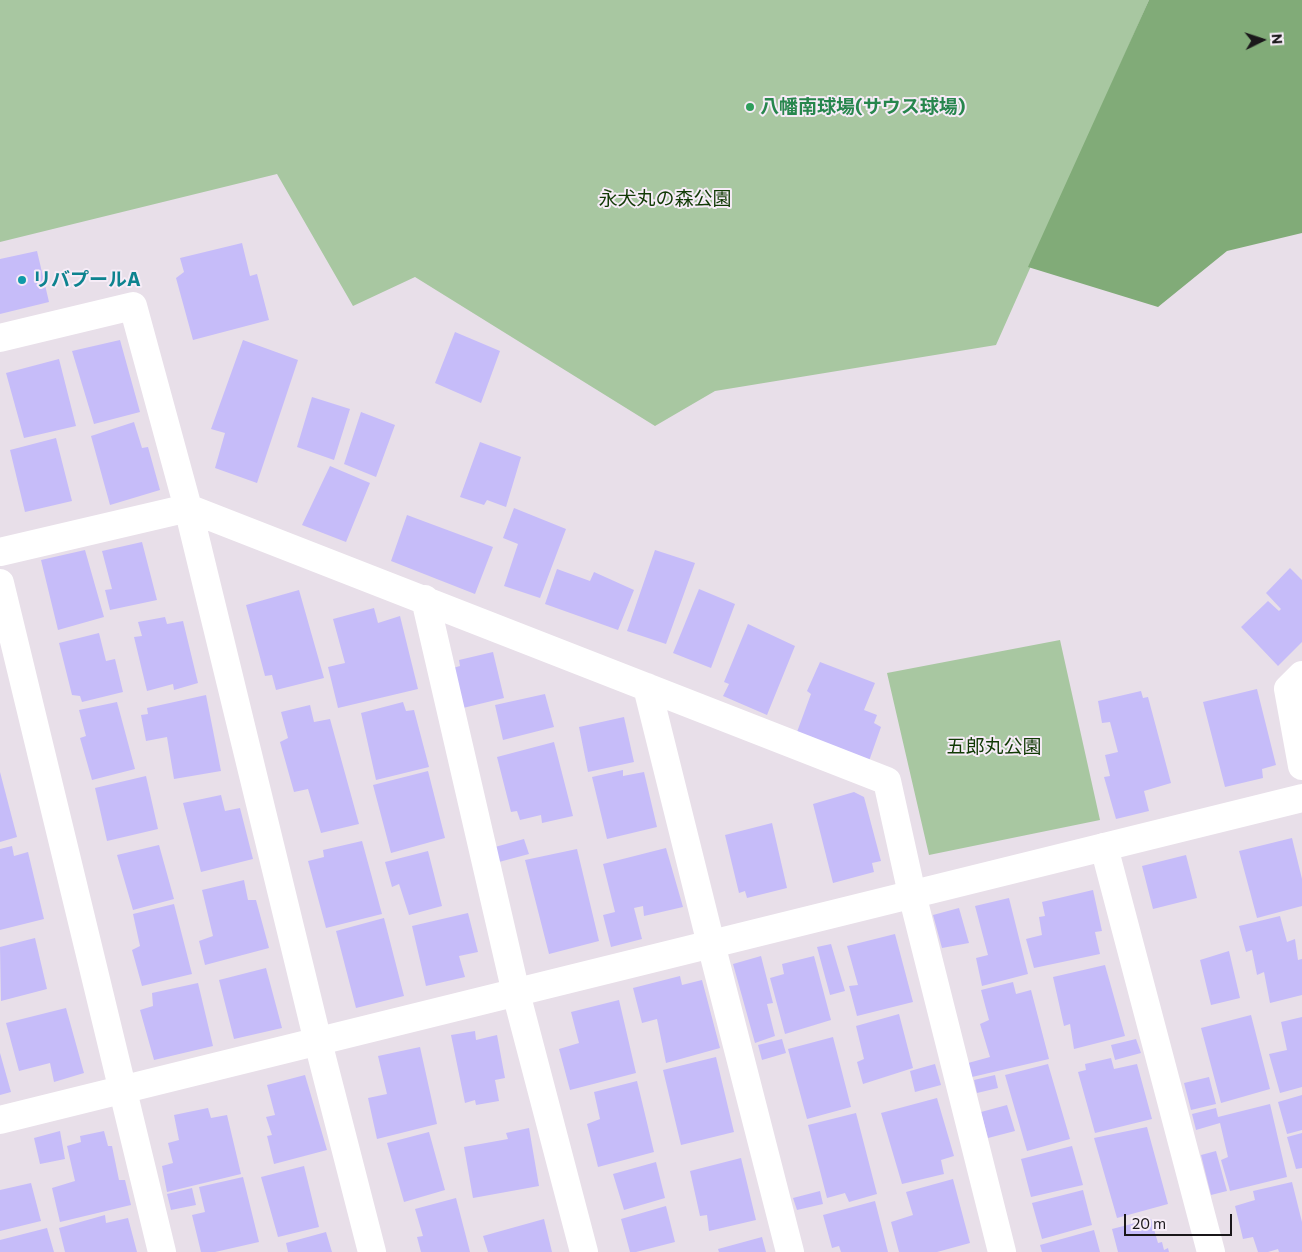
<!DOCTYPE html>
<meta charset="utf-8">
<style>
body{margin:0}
#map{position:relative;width:1302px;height:1252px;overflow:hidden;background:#e8dfe9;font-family:Commissioner,sans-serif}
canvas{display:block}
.north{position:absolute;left:1237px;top:15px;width:50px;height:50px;-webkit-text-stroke:4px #f6ecf7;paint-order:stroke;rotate:86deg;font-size:14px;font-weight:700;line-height:20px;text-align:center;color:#1a171a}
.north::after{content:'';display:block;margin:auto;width:18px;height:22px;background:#1a171a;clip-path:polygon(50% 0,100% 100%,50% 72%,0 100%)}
.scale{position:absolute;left:1124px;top:1214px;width:108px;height:22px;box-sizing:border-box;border:2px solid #1a171a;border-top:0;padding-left:6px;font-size:15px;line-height:18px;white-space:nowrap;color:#1a171a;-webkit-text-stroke:4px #f6ecf7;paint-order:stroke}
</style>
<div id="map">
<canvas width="1302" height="1252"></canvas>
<div class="north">N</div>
<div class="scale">20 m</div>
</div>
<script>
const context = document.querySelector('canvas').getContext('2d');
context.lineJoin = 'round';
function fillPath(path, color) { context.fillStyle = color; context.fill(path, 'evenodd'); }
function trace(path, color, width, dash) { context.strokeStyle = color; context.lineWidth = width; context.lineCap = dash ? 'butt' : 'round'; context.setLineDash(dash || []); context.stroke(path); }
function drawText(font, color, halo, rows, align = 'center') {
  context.font = font + ' Commissioner,"Noto Sans JP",sans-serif'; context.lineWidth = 4; context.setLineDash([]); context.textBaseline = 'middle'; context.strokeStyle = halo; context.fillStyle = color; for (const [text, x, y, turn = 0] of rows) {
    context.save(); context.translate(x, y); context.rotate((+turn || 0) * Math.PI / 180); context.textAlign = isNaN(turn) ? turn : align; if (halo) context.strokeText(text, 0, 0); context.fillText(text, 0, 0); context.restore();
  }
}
fillPath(new Path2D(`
 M 0,0 L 1149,0 L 996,345 L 715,391 L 655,426 L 415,277 L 353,306 L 277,174 L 0,242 Z
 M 1060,640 L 1100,820 L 929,855 L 887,673 Z`), '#a8c7a1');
fillPath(new Path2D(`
 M 1149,0 L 1302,0 L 1302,233 L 1227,251 L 1158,307 L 1028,267 Z`), '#81ab78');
fillPath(new Path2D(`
 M 242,243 L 250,276 L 257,274 L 269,320 L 193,340 L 176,278 L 184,272 L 180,258 Z
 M 37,251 L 49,302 L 0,314 L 0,259 Z
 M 455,332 L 500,351 L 481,403 L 435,383 Z
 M 120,340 L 140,412 L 94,424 L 72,351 Z
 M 243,340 L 298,360 L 257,483 L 215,468 L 225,433 L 211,429 Z
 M 59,359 L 76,426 L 24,438 L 6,373 Z
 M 312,397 L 350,409 L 334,460 L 297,447 Z
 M 361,412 L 395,425 L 376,477 L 344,464 Z
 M 134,422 L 142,448 L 148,447 L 160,490 L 110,505 L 91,436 Z
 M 56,438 L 72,501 L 25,512 L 10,450 Z
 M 480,442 L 521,457 L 506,507 L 487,500 L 484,505 L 460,497 Z
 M 330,466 L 370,483 L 346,542 L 302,525 Z
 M 514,508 L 566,529 L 540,598 L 504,586 L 518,544 L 503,538 Z
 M 407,515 L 493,547 L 475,594 L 391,561 Z
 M 142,542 L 157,600 L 110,610 L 105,590 L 112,589 L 102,551 Z
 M 85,550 L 104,617 L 58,630 L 41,560 Z
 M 655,550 L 695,563 L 666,644 L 627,631 Z
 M 1290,568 L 1302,580 L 1302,642 L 1278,666 L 1241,627 L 1268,601 L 1279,611 L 1281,609 L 1266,593 Z
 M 557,569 L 590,581 L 594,572 L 634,590 L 618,630 L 545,604 Z
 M 699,589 L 735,604 L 711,668 L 673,653 Z
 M 299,590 L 324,678 L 276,690 L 272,675 L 265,676 L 246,605 Z
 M 374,608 L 378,623 L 400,616 L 418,689 L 338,708 L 328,667 L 345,663 L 333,619 Z
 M 165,617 L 167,624 L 183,621 L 198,683 L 174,690 L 173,684 L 147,691 L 134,637 L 142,636 L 138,622 Z
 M 748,624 L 795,646 L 767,715 L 723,696 L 729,684 L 724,682 Z
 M 99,633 L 106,661 L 115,659 L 123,692 L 82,702 L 80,696 L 72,695 L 59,643 Z
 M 493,652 L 504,698 L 463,708 L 453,668 L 460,666 L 459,660 Z
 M 820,662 L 875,683 L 864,710 L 877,715 L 874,723 L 881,727 L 869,761 L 797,732 L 811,694 L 807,691 Z
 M 1257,689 L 1276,765 L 1262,769 L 1263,778 L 1225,787 L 1203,702 Z
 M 1141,691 L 1143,698 L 1148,697 L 1171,783 L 1144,791 L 1149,811 L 1116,819 L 1104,777 L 1110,776 L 1105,755 L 1118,752 L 1110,722 L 1102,723 L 1098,701 Z
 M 545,694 L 554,727 L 503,740 L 495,705 Z
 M 206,695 L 221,771 L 174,779 L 167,737 L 146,741 L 141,715 L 148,714 L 147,708 Z
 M 117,702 L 135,769 L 92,780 L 80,738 L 86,736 L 79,710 Z
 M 403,702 L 406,711 L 414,710 L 429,767 L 376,780 L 361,713 Z
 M 310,705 L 314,722 L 330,719 L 359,824 L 321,833 L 308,789 L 294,792 L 280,742 L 288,738 L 281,712 Z
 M 624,717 L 634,762 L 588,772 L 579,727 Z
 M 554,742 L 573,816 L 542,823 L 541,815 L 520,820 L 517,811 L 511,812 L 497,757 Z
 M 623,770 L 623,776 L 644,772 L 657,827 L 607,839 L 592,777 Z
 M 428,771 L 445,838 L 391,853 L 373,785 Z
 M 0,772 L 17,837 L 0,842 Z
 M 146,776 L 158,829 L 107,841 L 95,788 Z
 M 854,792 L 864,797 L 881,861 L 872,863 L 874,872 L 833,883 L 813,804 Z
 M 221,795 L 225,811 L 240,808 L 253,859 L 201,872 L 183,803 Z
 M 772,823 L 787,888 L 747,898 L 745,891 L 739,893 L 725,835 Z
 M 1292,838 L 1302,879 L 1302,906 L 1257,918 L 1239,851 Z
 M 524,839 L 529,854 L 499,862 L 495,847 Z
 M 362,841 L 382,914 L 326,928 L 308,861 L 324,857 L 323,850 Z
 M 159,845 L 174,899 L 133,910 L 117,855 Z
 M 12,846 L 14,856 L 28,852 L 44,919 L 0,930 L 0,849 Z
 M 666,848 L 683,907 L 644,916 L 643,906 L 634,908 L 642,939 L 611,947 L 603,915 L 615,912 L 603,864 Z
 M 577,849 L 599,941 L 549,954 L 525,860 Z
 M 428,851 L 442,906 L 409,915 L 399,884 L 392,887 L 385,862 Z
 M 1186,855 L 1197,898 L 1153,909 L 1142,866 Z
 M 244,880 L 248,900 L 256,900 L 269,948 L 205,965 L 199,941 L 213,936 L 202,890 Z
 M 1093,890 L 1102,931 L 1095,932 L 1100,954 L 1034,968 L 1026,939 L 1042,935 L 1039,917 L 1045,916 L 1042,902 Z
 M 1009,898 L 1028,974 L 982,986 L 976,958 L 988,955 L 975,906 Z
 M 174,904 L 192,974 L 142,986 L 132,950 L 140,946 L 133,914 Z
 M 959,908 L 969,943 L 942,948 L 933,915 Z
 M 468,913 L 478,952 L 459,956 L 465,977 L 426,986 L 412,926 Z
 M 1280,916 L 1287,942 L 1295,939 L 1298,960 L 1302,959 L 1302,995 L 1270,1003 L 1264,972 L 1257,975 L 1252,950 L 1246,952 L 1239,926 Z
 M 384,918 L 404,996 L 356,1008 L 336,931 Z
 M 895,934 L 913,1002 L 857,1016 L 849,986 L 858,985 L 847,946 Z
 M 35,938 L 47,989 L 1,1001 L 0,947 Z
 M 831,944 L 845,991 L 830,995 L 817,947 Z
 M 1229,951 L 1240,998 L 1211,1005 L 1200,960 Z
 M 761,956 L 773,1003 L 767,1004 L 775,1036 L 755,1043 L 733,964 Z
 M 814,956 L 831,1020 L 785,1034 L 770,978 L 784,974 L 782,964 Z
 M 1105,965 L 1125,1036 L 1074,1049 L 1070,1024 L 1064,1026 L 1053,977 Z
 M 266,968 L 282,1028 L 234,1039 L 219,980 Z
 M 680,976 L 682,985 L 702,980 L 720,1048 L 666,1063 L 657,1019 L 642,1023 L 633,988 Z
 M 1013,982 L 1016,994 L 1031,990 L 1049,1059 L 972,1077 L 968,1063 L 990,1057 L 980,1024 L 989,1020 L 981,990 Z
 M 198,983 L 213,1046 L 154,1060 L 140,1010 L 153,1006 L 152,993 Z
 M 619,1000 L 636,1073 L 570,1090 L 559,1049 L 579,1043 L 571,1012 Z
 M 66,1008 L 84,1073 L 54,1082 L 50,1063 L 19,1071 L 6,1023 Z
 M 899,1014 L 913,1068 L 863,1084 L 857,1062 L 864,1059 L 856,1026 Z
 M 1251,1015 L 1270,1089 L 1221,1103 L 1201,1028 Z
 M 1302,1017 L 1302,1087 L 1280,1093 L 1269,1054 L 1287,1050 L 1281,1022 Z
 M 475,1031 L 476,1040 L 497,1035 L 505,1078 L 495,1080 L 499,1101 L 476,1105 L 475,1100 L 465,1103 L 451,1035 Z
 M 833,1037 L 851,1107 L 807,1119 L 788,1049 Z
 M 782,1039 L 786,1053 L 762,1060 L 758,1045 Z
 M 1136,1039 L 1141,1053 L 1115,1060 L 1111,1045 Z
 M 420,1047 L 437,1124 L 377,1139 L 368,1098 L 387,1094 L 378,1056 Z
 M 0,1053 L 11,1092 L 0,1095 Z
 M 716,1057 L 734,1132 L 681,1145 L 663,1070 Z
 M 1111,1058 L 1114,1069 L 1137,1064 L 1152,1119 L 1095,1133 L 1078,1072 L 1086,1070 L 1085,1064 Z
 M 935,1064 L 941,1085 L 915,1092 L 910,1071 Z
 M 1048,1064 L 1070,1139 L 1027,1151 L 1005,1075 Z
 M 305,1075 L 327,1150 L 274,1164 L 267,1136 L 272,1135 L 266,1117 L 275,1115 L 267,1085 Z
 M 995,1075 L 998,1088 L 977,1093 L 974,1080 Z
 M 1209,1077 L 1216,1104 L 1191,1110 L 1184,1083 Z
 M 637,1081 L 654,1152 L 598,1167 L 587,1124 L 600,1119 L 594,1092 Z
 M 1302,1095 L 1302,1130 L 1287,1134 L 1278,1102 Z
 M 937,1098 L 954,1156 L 941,1160 L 944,1174 L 902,1184 L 881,1113 Z
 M 1270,1104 L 1287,1177 L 1230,1191 L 1221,1160 L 1228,1157 L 1220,1123 L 1196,1130 L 1192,1114 L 1216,1108 L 1218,1117 Z
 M 1007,1105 L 1015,1131 L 988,1138 L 981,1112 Z
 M 208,1108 L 211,1118 L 227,1115 L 241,1174 L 167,1192 L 162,1166 L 173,1163 L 168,1143 L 179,1140 L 174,1115 Z
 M 856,1113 L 877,1194 L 849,1202 L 845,1193 L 827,1198 L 808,1125 Z
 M 1147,1127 L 1168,1204 L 1117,1218 L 1094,1138 Z
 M 529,1128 L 539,1186 L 473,1198 L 464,1147 L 508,1139 L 506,1133 Z
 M 60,1131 L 65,1159 L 40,1164 L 34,1138 Z
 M 104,1131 L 108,1146 L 112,1146 L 119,1180 L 125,1180 L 131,1205 L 60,1222 L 52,1188 L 75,1181 L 67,1146 L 81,1142 L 80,1136 Z
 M 429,1132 L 445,1190 L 404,1202 L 387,1143 Z
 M 1302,1133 L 1302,1168 L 1296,1169 L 1287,1137 Z
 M 1072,1146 L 1083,1185 L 1031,1197 L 1021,1159 Z
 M 1216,1151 L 1227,1191 L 1211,1195 L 1201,1155 Z
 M 741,1158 L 756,1220 L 709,1231 L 707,1215 L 700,1216 L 690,1171 Z
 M 656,1162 L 665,1198 L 624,1210 L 613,1174 Z
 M 304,1166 L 319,1227 L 278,1237 L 261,1177 Z
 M 243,1177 L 259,1242 L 215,1252 L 201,1252 L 192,1215 L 205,1212 L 199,1187 Z
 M 953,1179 L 970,1243 L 937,1252 L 899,1252 L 891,1222 L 913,1215 L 906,1192 Z
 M 1292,1182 L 1302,1222 L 1302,1252 L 1279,1252 L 1278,1249 L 1268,1252 L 1258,1252 L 1253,1237 L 1243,1239 L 1235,1206 L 1255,1200 L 1253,1191 Z
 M 31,1183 L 41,1221 L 0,1231 L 0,1190 Z
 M 192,1188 L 196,1205 L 171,1210 L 167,1194 Z
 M 1083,1190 L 1092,1225 L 1042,1239 L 1032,1203 Z
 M 820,1191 L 823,1204 L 797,1210 L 793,1198 Z
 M 456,1198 L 470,1252 L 421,1252 L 417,1237 L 423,1236 L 415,1209 Z
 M 875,1201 L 888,1252 L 841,1252 L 839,1246 L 832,1248 L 823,1215 Z
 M 666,1206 L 675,1242 L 636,1252 L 630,1252 L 621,1219 Z
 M 105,1215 L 106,1223 L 128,1218 L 137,1252 L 65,1252 L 59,1228 Z
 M 544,1219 L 552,1252 L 488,1252 L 483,1236 Z
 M 1151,1219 L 1158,1243 L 1162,1242 L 1164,1250 L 1168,1248 L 1169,1252 L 1118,1252 L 1112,1229 Z
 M 47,1228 L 54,1252 L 0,1252 L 0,1240 Z
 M 1094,1230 L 1100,1252 L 1042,1252 L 1040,1245 Z
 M 326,1232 L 332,1252 L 288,1252 L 286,1243 Z
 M 762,1237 L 766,1252 L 719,1252 L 718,1249 Z`), '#c6bcf9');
trace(new Path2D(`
 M 0,338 L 133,306 L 188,508 L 318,1042 L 372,1252
 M 0,552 L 188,508 L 887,781 L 912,894 L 1002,1252
 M 0,583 L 162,1252
 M 425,599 L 516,993 L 584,1252
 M 1302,675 L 1288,689 L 1302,766
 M 647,687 L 711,944 L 790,1252
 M 1104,847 L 1211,1252`), '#fff', 28);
trace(new Path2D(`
 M 0,1120 L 1302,798`), '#fff', 28);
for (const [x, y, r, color] of [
 [750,107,5,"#2e9e5b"],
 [22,280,5,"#0f9aa8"]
]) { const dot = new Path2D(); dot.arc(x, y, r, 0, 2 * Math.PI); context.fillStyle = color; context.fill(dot); trace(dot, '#f6ecf7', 2); }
drawText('bold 19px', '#27864d', '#f6ecf7', [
 ["八幡南球場(サウス球場)",760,107]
], 'left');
drawText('19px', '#113a05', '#f6ecf7', [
 ["永犬丸の森公園",665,199],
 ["五郎丸公園",994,747]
]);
drawText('bold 19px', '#0d838f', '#f6ecf7', [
 ["リバプールA",32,280]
], 'left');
</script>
